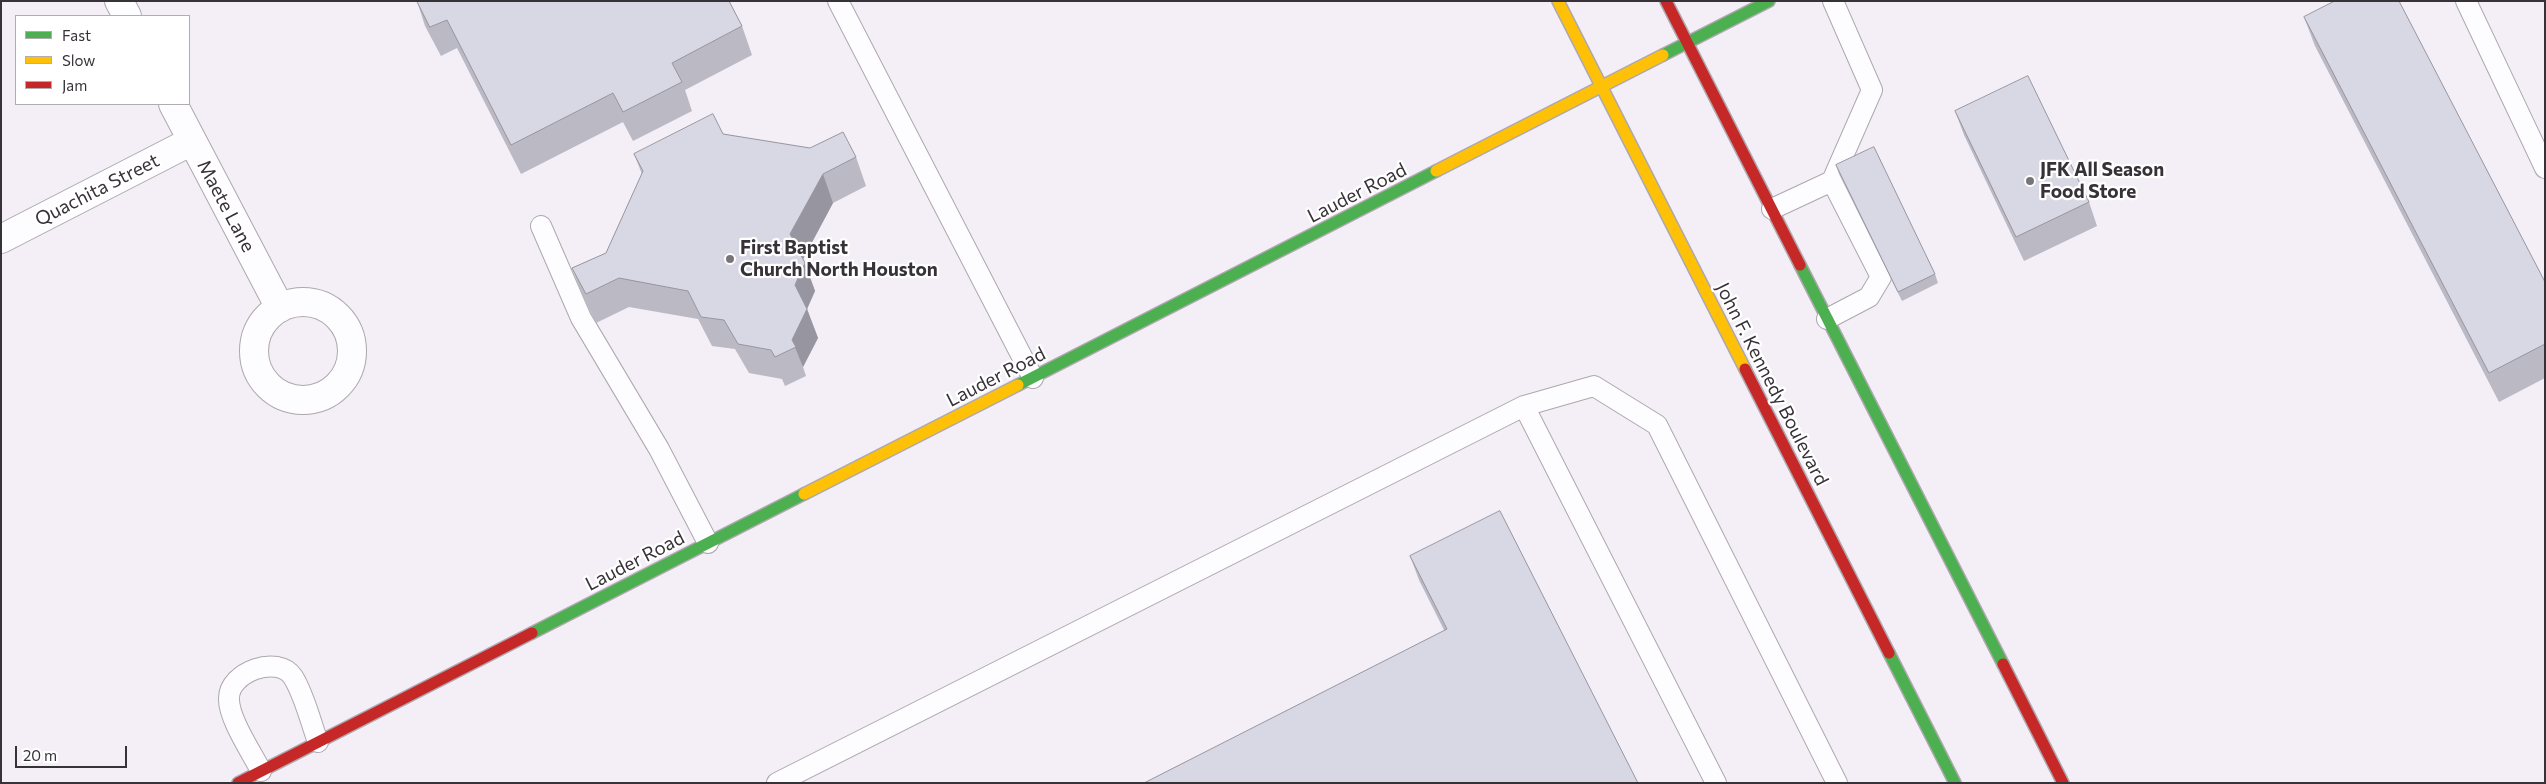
<!DOCTYPE html>
<style>
body{margin:0}
#map{position:relative;width:2546px;height:784px;overflow:hidden;background:#f4eef6;font-family:Commissioner,sans-serif}
canvas{display:block}
.frame{position:absolute;inset:0;border:2px solid #373238;pointer-events:none}
.legend{position:absolute;left:15px;top:15px;width:175px;height:90px;box-sizing:border-box;background:#fff;border:1px solid #afadaf;margin:0;padding:6px 9px;list-style:none;font-size:15px;color:#373238}
.legend li{display:flex;align-items:center;gap:10px;height:25px}
.legend b{width:25px;border:1px solid #afadaf}
.scale{position:absolute;left:15px;top:746px;width:112px;height:22px;box-sizing:border-box;border:2px solid #373238;border-top:0;padding-left:6px;font-size:15px;line-height:18px;white-space:nowrap;color:#373238;-webkit-text-stroke:4px #fff;paint-order:stroke}
</style>
<div id="map">
<canvas width="2546" height="784"></canvas>
<div class="frame"></div>
<ul class="legend">
<li><b style="height:6px;background:#4caf50"></b>Fast</li>
<li><b style="height:6px;background:#ffc107"></b>Slow</li>
<li><b style="height:6px;background:#c62828"></b>Jam</li>
</ul>
<div class="scale">20 m</div>
</div>
<script>
const context = document.querySelector('canvas').getContext('2d');
context.lineJoin = 'round';
function trace(path, color, width, dash) { context.strokeStyle = color; context.lineWidth = width; context.lineCap = dash ? 'butt' : 'round'; context.setLineDash(dash || []); context.stroke(path); }
function fillPath(path, color) { context.fillStyle = color; context.fill(path, 'evenodd'); }
function drawText(font, color, halo, rows, align = 'center') {
  context.font = font + ' Commissioner,sans-serif'; context.lineWidth = 4.5; context.setLineDash([]); context.textBaseline = 'middle'; context.strokeStyle = halo; context.fillStyle = color; for (const [text, x, y, turn = 0] of rows) {
    context.save(); context.translate(x, y); context.rotate((+turn || 0) * Math.PI / 180); context.textAlign = isNaN(turn) ? turn : align; if (halo) context.strokeText(text, 0, 0); context.fillText(text, 0, 0); context.restore();
  }
}
const lane = new Path2D(`
 M 838,1 L 1033,378
 M 2466,1 L 2545,168
 M 1772,209 L 1832,181 L 1872,90 L 1833,1
 M 541,226 L 581,318 L 659,449 L 708,543
 M 1827,319 L 1869,297 L 1881,277 L 1832,181
 M 1524,406 L 1716,783
 M 261,771 C 252,753 228,718 229,698 C 229,672 278,654 293,677 C 304,694 311,723 318,742
 M 777,783 L 1524,406 L 1594,386 L 1657,425 L 1837,783`);
const street = new Path2D(`
 M 119,1 L 127,16
 M 173,104 L 280,308
 M 1,239 L 192,141
 M254 351a49 49 0 1 1 98 0a49 49 0 1 1-98 0Z`);
const fast = new Path2D(`
 M 1663,55 L 1769,1
 M 1800,265 L 2003,664
 M 1018,385 L 1436,171
 M 532,633 L 804,494
 M 1889,653 L 1955,783`);
const slow = new Path2D(`
 M 1558,1 L 1745,369
 M 1436,171 L 1663,55
 M 804,494 L 1018,385`);
const jam = new Path2D(`
 M 1666,1 L 1800,265
 M 1745,369 L 1889,653
 M 2003,664 L 2063,783
 M 238,783 L 532,633`);
trace(lane, '#ada8ae', 22);
trace(street, '#ada8ae', 30);
trace(fast, '#ada8ae', 14);
trace(slow, '#ada8ae', 14);
trace(jam, '#ada8ae', 14);
trace(lane, '#fdfcfe', 20);
trace(street, '#fdfcfe', 28);
trace(fast, '#4caf50', 11);
trace(slow, '#ffc107', 11);
trace(jam, '#c62828', 11);
fillPath(new Path2D(`
 M 417,1 L 729,1 L 742,26 L 752,55 L 685,90 L 692,111 L 633,141 L 623,122 L 521,174 L 457,48 L 441,56 L 425,26 Z
 M 2304,17 L 2545,282 L 2545,378 L 2499,402 L 2315,46 Z
 M 1955,111 L 2089,202 L 2097,226 L 2024,261 L 1964,135 Z
 M 723,134 L 856,157 L 866,186 L 833,203 L 803,259 L 815,291 L 807,309 L 818,338 L 803,367 L 806,376 L 785,386 L 782,379 L 749,373 L 735,349 L 712,346 L 698,319 L 629,307 L 596,323 L 583,297 L 572,268 L 606,253 L 642,174 L 634,154 Z
 M 1836,165 L 1935,274 L 1938,283 L 1902,301 L 1839,174 Z
 M 1410,556 L 1638,783 L 1444,630 L 1419,580 Z`), '#bab9c4');
fillPath(new Path2D(`
 M 823,174 L 833,203 L 801,263 L 790,234 Z
 M 805,263 L 815,291 L 807,309 L 818,338 L 803,367 L 792,340 L 795,285 Z`), '#9796a0');
const building = new Path2D(`
 M 417,1 L 729,1 L 742,26 L 672,63 L 682,82 L 623,112 L 613,93 L 511,145 L 447,20 L 430,27 Z
 M 2335,1 L 2399,1 L 2545,282 L 2545,344 L 2489,373 L 2304,17 Z
 M 2028,76 L 2089,202 L 2016,237 L 1955,111 Z
 M 713,114 L 723,134 L 810,148 L 843,132 L 856,157 L 823,174 L 790,234 L 805,263 L 795,285 L 807,309 L 792,340 L 796,347 L 775,357 L 771,350 L 738,344 L 724,320 L 701,317 L 688,291 L 619,278 L 586,294 L 572,268 L 606,253 L 643,171 L 634,154 Z
 M 1874,147 L 1935,274 L 1898,292 L 1836,165 Z
 M 1500,511 L 1638,783 L 1144,783 L 1447,629 L 1410,556 Z`);
fillPath(building, '#d8d7e4');
trace(building, '#9796a0', 1);
for (const [x, y, r, color] of [
 [2030,181,5,"#79747a"],
 [730,259,5,"#79747a"]
]) { const dot = new Path2D(); dot.arc(x, y, r, 0, 2 * Math.PI); context.fillStyle = color; context.fill(dot); trace(dot, '#fff', 2); }
drawText('bold 19px', '#373238', '#fff', [
 ["JFK All Season",2040,170],
 ["Food Store",2040,192],
 ["First Baptist",740,248],
 ["Church North Houston",740,270]
], 'left');
drawText('19px', '#373238', '#fff', [
 ["Quachita Street",97,190,-27],
 ["Lauder Road",1357,193,-27],
 ["Maete Lane",226,206,62],
 ["Lauder Road",996,377,-27],
 ["John F. Kennedy Boulevard",1772,384,63],
 ["Lauder Road",635,561,-27]
]);
</script>
